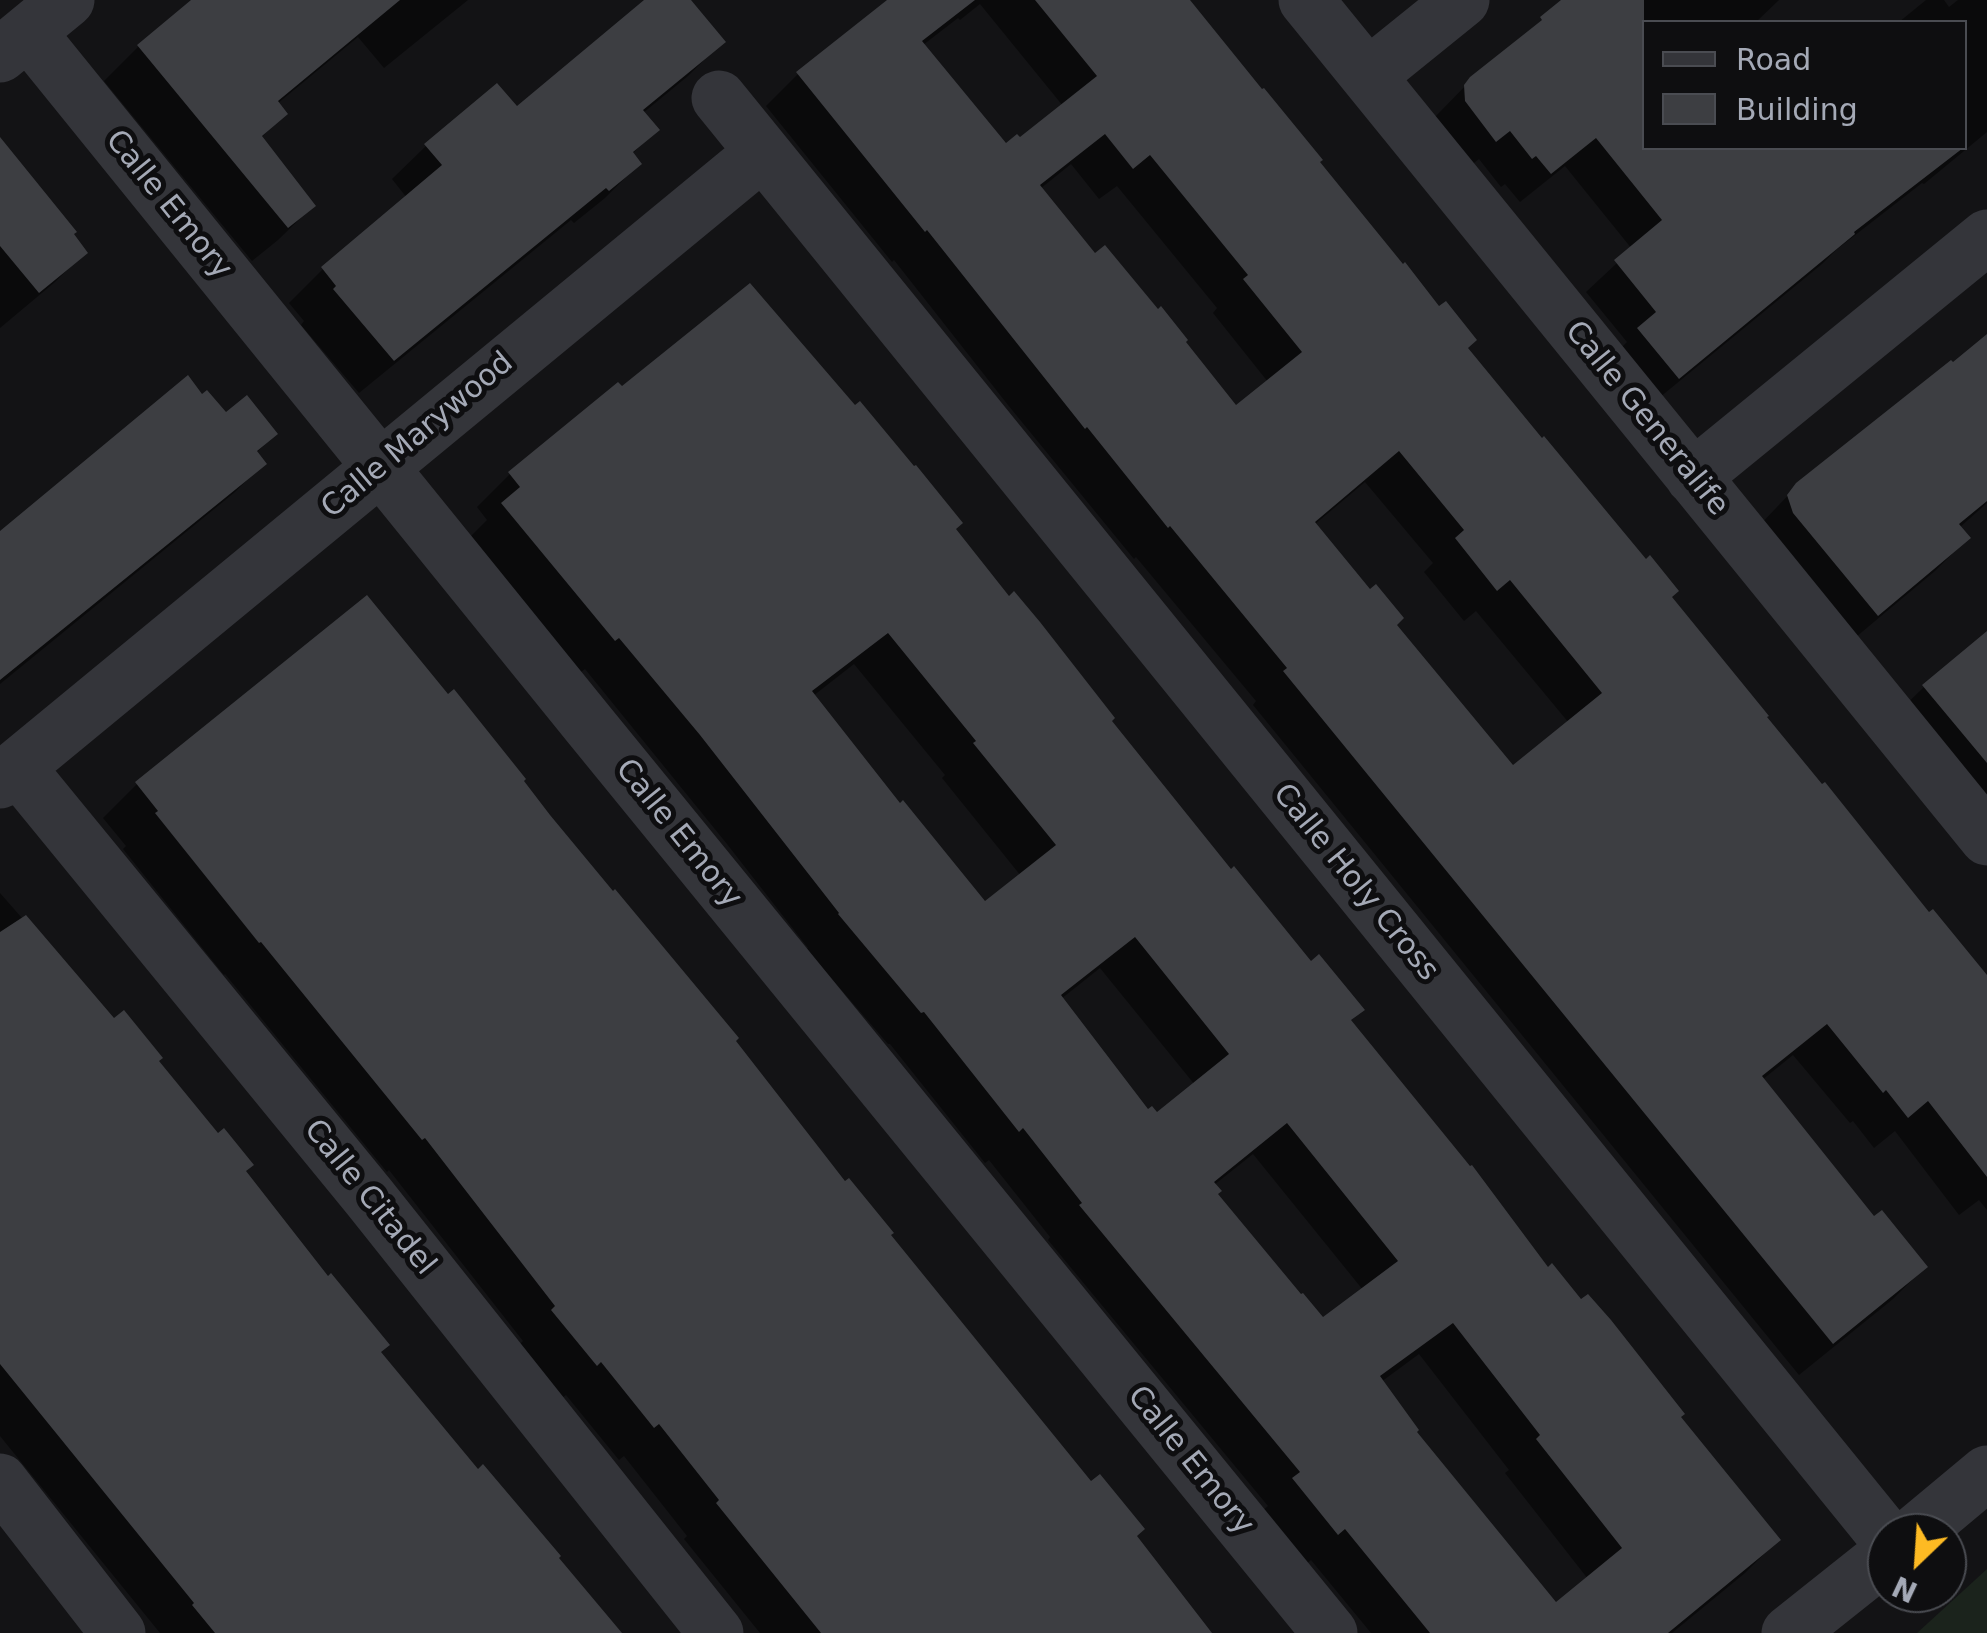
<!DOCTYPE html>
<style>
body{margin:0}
#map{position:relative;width:1987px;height:1633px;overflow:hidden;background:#131315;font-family:"DejaVu Sans",sans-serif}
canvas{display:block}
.legend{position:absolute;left:1642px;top:20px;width:325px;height:130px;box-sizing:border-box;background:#0e0e10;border:2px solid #4a4c52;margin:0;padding:12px 18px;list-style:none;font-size:30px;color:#a4a9b6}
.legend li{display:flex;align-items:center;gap:20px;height:50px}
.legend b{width:50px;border:2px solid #4a4c52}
.north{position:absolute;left:1867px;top:1513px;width:100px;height:100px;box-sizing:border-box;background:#0e0e10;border:2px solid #4a4c52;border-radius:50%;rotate:205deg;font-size:28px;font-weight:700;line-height:40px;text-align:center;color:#a4a9b6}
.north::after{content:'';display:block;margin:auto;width:35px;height:45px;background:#fdba23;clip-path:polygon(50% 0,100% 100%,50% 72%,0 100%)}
</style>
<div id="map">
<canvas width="1987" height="1633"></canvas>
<ul class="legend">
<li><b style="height:12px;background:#34353a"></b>Road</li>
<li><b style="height:28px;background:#3d3e42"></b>Building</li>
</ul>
<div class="north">N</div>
</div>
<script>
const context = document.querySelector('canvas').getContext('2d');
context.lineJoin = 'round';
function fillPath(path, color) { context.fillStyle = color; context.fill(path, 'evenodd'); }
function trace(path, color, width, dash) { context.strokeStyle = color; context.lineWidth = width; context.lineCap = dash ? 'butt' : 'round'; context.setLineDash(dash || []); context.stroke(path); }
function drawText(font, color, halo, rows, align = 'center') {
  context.font = font + ' "DejaVu Sans",sans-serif'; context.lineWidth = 10; context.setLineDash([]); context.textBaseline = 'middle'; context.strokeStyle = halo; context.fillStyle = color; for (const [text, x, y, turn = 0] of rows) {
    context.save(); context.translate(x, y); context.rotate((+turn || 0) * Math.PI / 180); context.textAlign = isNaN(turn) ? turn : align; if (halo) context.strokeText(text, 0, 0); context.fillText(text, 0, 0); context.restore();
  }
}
fillPath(new Path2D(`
 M 1987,1569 L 1987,1633 L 1917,1633 Z`), '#1b231c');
fillPath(new Path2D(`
 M 194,0 L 468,0 L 384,68 L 358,37 L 277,104 L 285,113 L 261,138 L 313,206 L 278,240 L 252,261 L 104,81 L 138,47 Z
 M 648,0 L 687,0 L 722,42 L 688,76 L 643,113 L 656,130 L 631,155 L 639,164 L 605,198 L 574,223 L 571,220 L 359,393 L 301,325 L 304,321 L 289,303 L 323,269 L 407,198 L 392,179 L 426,146 L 516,110 Z
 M 891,0 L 1186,0 L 1465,349 L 1928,915 L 1987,977 L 1987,1210 L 1979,1200 L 1959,1215 L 1895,1131 L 1874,1148 L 1853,1121 L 1850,1123 L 1793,1055 L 1762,1080 L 1873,1220 L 1925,1267 L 1893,1299 L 1799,1375 L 1253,705 L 1256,701 L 1136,557 L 1134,559 L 1008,405 L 894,260 L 892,262 L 766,106 L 798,74 ZM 980,4 L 1063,106 L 1019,141 L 1005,146 L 923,45 L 958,18 L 960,20 ZM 1071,164 L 1099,199 L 1117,186 L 1217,308 L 1213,313 L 1268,382 L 1235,409 L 1094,257 L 1040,189 ZM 1365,482 L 1433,563 L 1424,572 L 1464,621 L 1476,611 L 1569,723 L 1513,768 L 1314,525 Z
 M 1565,0 L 1779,0 L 1756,22 L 1644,22 L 1644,148 L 1751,148 L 1760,159 L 1775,148 L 1964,148 L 1964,22 L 1899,22 L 1926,0 L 1944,0 L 1949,7 L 1958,0 L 1987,0 L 1987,132 L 1924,184 L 1922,183 L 1836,250 L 1822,264 L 1648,407 L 1609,360 L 1627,342 L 1586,292 L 1632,249 L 1565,166 L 1520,202 L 1505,184 L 1501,187 L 1479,159 L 1465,170 L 1435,117 L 1472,79 L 1519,42 Z
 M 0,174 L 71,235 L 85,252 L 55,282 L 0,328 Z
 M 1987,336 L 1987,503 L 1959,528 L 1968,538 L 1935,571 L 1844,647 L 1755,530 L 1798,485 Z
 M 618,386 L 953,530 L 1230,872 L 1311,964 L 1361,1010 L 1349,1022 L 1547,1270 L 1678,1417 L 1778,1540 L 1745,1573 L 1672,1633 L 1371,1633 L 1311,1560 L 1304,1566 L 1261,1512 L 1268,1506 L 1048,1240 L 1050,1237 L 989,1160 L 985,1163 L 890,1044 L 888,1044 L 806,949 L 808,948 L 727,844 L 585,669 L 581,672 L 470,537 L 487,520 L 477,507 L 510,474 ZM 854,664 L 945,775 L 942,778 L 1021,876 L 985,905 L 900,806 L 813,696 ZM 1100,968 L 1195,1085 L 1156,1115 L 1147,1113 L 1061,999 ZM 1253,1154 L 1363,1290 L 1322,1321 L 1215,1194 L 1214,1185 ZM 1419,1354 L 1509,1470 L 1505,1473 L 1588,1579 L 1555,1606 L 1414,1432 L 1381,1382 Z
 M 202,397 L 226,416 L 275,434 L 256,453 L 264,463 L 235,492 L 0,684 L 0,533 Z
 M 1987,635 L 1987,794 L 1970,808 L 1894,716 L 1924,687 Z
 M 521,781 L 1134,1537 L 1209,1633 L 760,1633 L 684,1539 L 687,1536 L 624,1456 L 619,1460 L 566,1395 L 562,1398 L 518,1346 L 523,1341 L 389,1170 L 387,1172 L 225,974 L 224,975 L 123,849 L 126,846 L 103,818 L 137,784 Z
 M 0,893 L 113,1022 L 156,1061 L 243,1172 L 378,1352 L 478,1472 L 556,1558 L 619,1633 L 160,1633 L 0,1436 Z`), '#0007');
fillPath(new Path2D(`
 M 191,0 L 400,0 L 278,101 L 288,114 L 262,136 L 316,206 L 288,228 L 137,45 Z
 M 644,0 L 691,0 L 726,42 L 643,110 L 660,130 L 633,152 L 642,164 L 609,191 L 606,188 L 394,361 L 333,289 L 336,286 L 321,267 L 442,165 L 424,144 L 497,83 L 517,106 Z
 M 887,0 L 975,0 L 922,41 L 1006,143 L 1017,134 L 1020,137 L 1097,76 L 1035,0 L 1190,0 L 1262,89 L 1264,88 L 1323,160 L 1320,162 L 1403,264 L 1405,262 L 1439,306 L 1446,301 L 1477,340 L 1468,348 L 1542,438 L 1544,436 L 1646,559 L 1650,555 L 1679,591 L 1672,597 L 1769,716 L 1767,717 L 1822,784 L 1825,782 L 1929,912 L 1933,909 L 1987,975 L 1987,1177 L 1928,1101 L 1908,1118 L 1886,1090 L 1883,1093 L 1827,1024 L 1762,1076 L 1874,1216 L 1882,1210 L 1928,1267 L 1833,1344 L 1283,671 L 1287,668 L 1170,526 L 1168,528 L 1087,427 L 1085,429 L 927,230 L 925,232 L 796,72 ZM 1105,134 L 1133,169 L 1150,155 L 1248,275 L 1243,279 L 1302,352 L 1236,405 L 1186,342 L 1188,340 L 1161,306 L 1158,309 L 1105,245 L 1095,253 L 1040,185 ZM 1399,451 L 1464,530 L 1455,538 L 1497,591 L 1510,580 L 1602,693 L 1513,765 L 1397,625 L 1404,618 L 1376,584 L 1370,589 L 1315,522 Z
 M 1561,0 L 1644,0 L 1644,148 L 1963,148 L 1854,232 L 1855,234 L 1679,379 L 1637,328 L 1656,312 L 1614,260 L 1662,220 L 1596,138 L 1551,174 L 1536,156 L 1532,159 L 1510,131 L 1496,142 L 1465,101 L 1464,85 L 1470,77 L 1542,20 L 1540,17 Z
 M 0,137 L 77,232 L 74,234 L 88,253 L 39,293 L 0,246 Z
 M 750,283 L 855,405 L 860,401 L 914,466 L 916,465 L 963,523 L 956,529 L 1009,596 L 1014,591 L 1040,622 L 1115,718 L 1112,721 L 1231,869 L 1234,866 L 1311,961 L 1319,954 L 1365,1010 L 1351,1020 L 1470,1166 L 1472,1165 L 1548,1267 L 1552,1263 L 1581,1299 L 1588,1294 L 1611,1320 L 1685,1414 L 1681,1417 L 1781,1540 L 1668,1633 L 1430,1633 L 1345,1529 L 1338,1535 L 1292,1478 L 1300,1472 L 1079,1205 L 1082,1203 L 1023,1128 L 1019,1132 L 924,1012 L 921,1013 L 838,914 L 839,913 L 700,735 L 619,638 L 615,641 L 501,503 L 520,487 L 508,472 L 618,382 L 622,386 ZM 888,633 L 976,741 L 973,743 L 1056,845 L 985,901 L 903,800 L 900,803 L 812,691 ZM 1135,937 L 1229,1054 L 1157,1112 L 1152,1106 L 1148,1109 L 1061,995 ZM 1287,1123 L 1398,1261 L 1323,1317 L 1303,1293 L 1301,1294 L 1218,1194 L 1222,1191 L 1214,1182 ZM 1453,1323 L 1540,1435 L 1536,1439 L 1622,1548 L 1556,1602 L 1417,1432 L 1419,1430 L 1380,1376 Z
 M 1987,334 L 1987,501 L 1959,524 L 1971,538 L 1878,616 L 1793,513 L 1787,495 L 1796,483 L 1951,360 L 1953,362 Z
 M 188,375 L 202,394 L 207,390 L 226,412 L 247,395 L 278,434 L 257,451 L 267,464 L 0,680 L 0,531 Z
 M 367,595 L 448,694 L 454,689 L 526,779 L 524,781 L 550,815 L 613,891 L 615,889 L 739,1038 L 736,1041 L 845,1181 L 849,1178 L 894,1233 L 891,1235 L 1091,1481 L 1100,1474 L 1145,1529 L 1137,1536 L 1212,1633 L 821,1633 L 716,1503 L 719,1500 L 659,1424 L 654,1428 L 601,1362 L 597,1366 L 551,1310 L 555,1306 L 425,1138 L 422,1140 L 261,942 L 259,943 L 155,813 L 158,811 L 135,782 Z
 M 1987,631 L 1987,763 L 1922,685 Z
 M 26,915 L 114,1018 L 124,1010 L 163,1058 L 159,1061 L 218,1133 L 224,1128 L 254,1165 L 246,1171 L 328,1276 L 331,1273 L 390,1345 L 381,1352 L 478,1469 L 483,1464 L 561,1556 L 559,1558 L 622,1633 L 215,1633 L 192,1605 L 194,1603 L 0,1364 L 0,932 Z`), '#3d3e42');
trace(new Path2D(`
 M 1306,0 L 1987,838
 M 28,32 L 590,726 L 1330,1633
 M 0,55 L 67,0
 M 1368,76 L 1462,0
 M 719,98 L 1887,1538
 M 1693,477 L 1987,237
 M 17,767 L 369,1197 L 716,1633
 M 0,781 L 762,153
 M 0,1481 L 118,1633
 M 1915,1533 L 1987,1473
 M 1789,1633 L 1887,1555`), '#34353a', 55);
drawText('30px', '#a4a9b6', '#0e0e10', [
 ["Calle Emory",168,205,51],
 ["Calle Generalife",1646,419,51],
 ["Calle Marywood",418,436,-40],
 ["Calle Emory",678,834,51],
 ["Calle Holy Cross",1355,883,51],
 ["Calle Citadel",369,1198,51],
 ["Calle Emory",1190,1461,51]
]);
</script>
